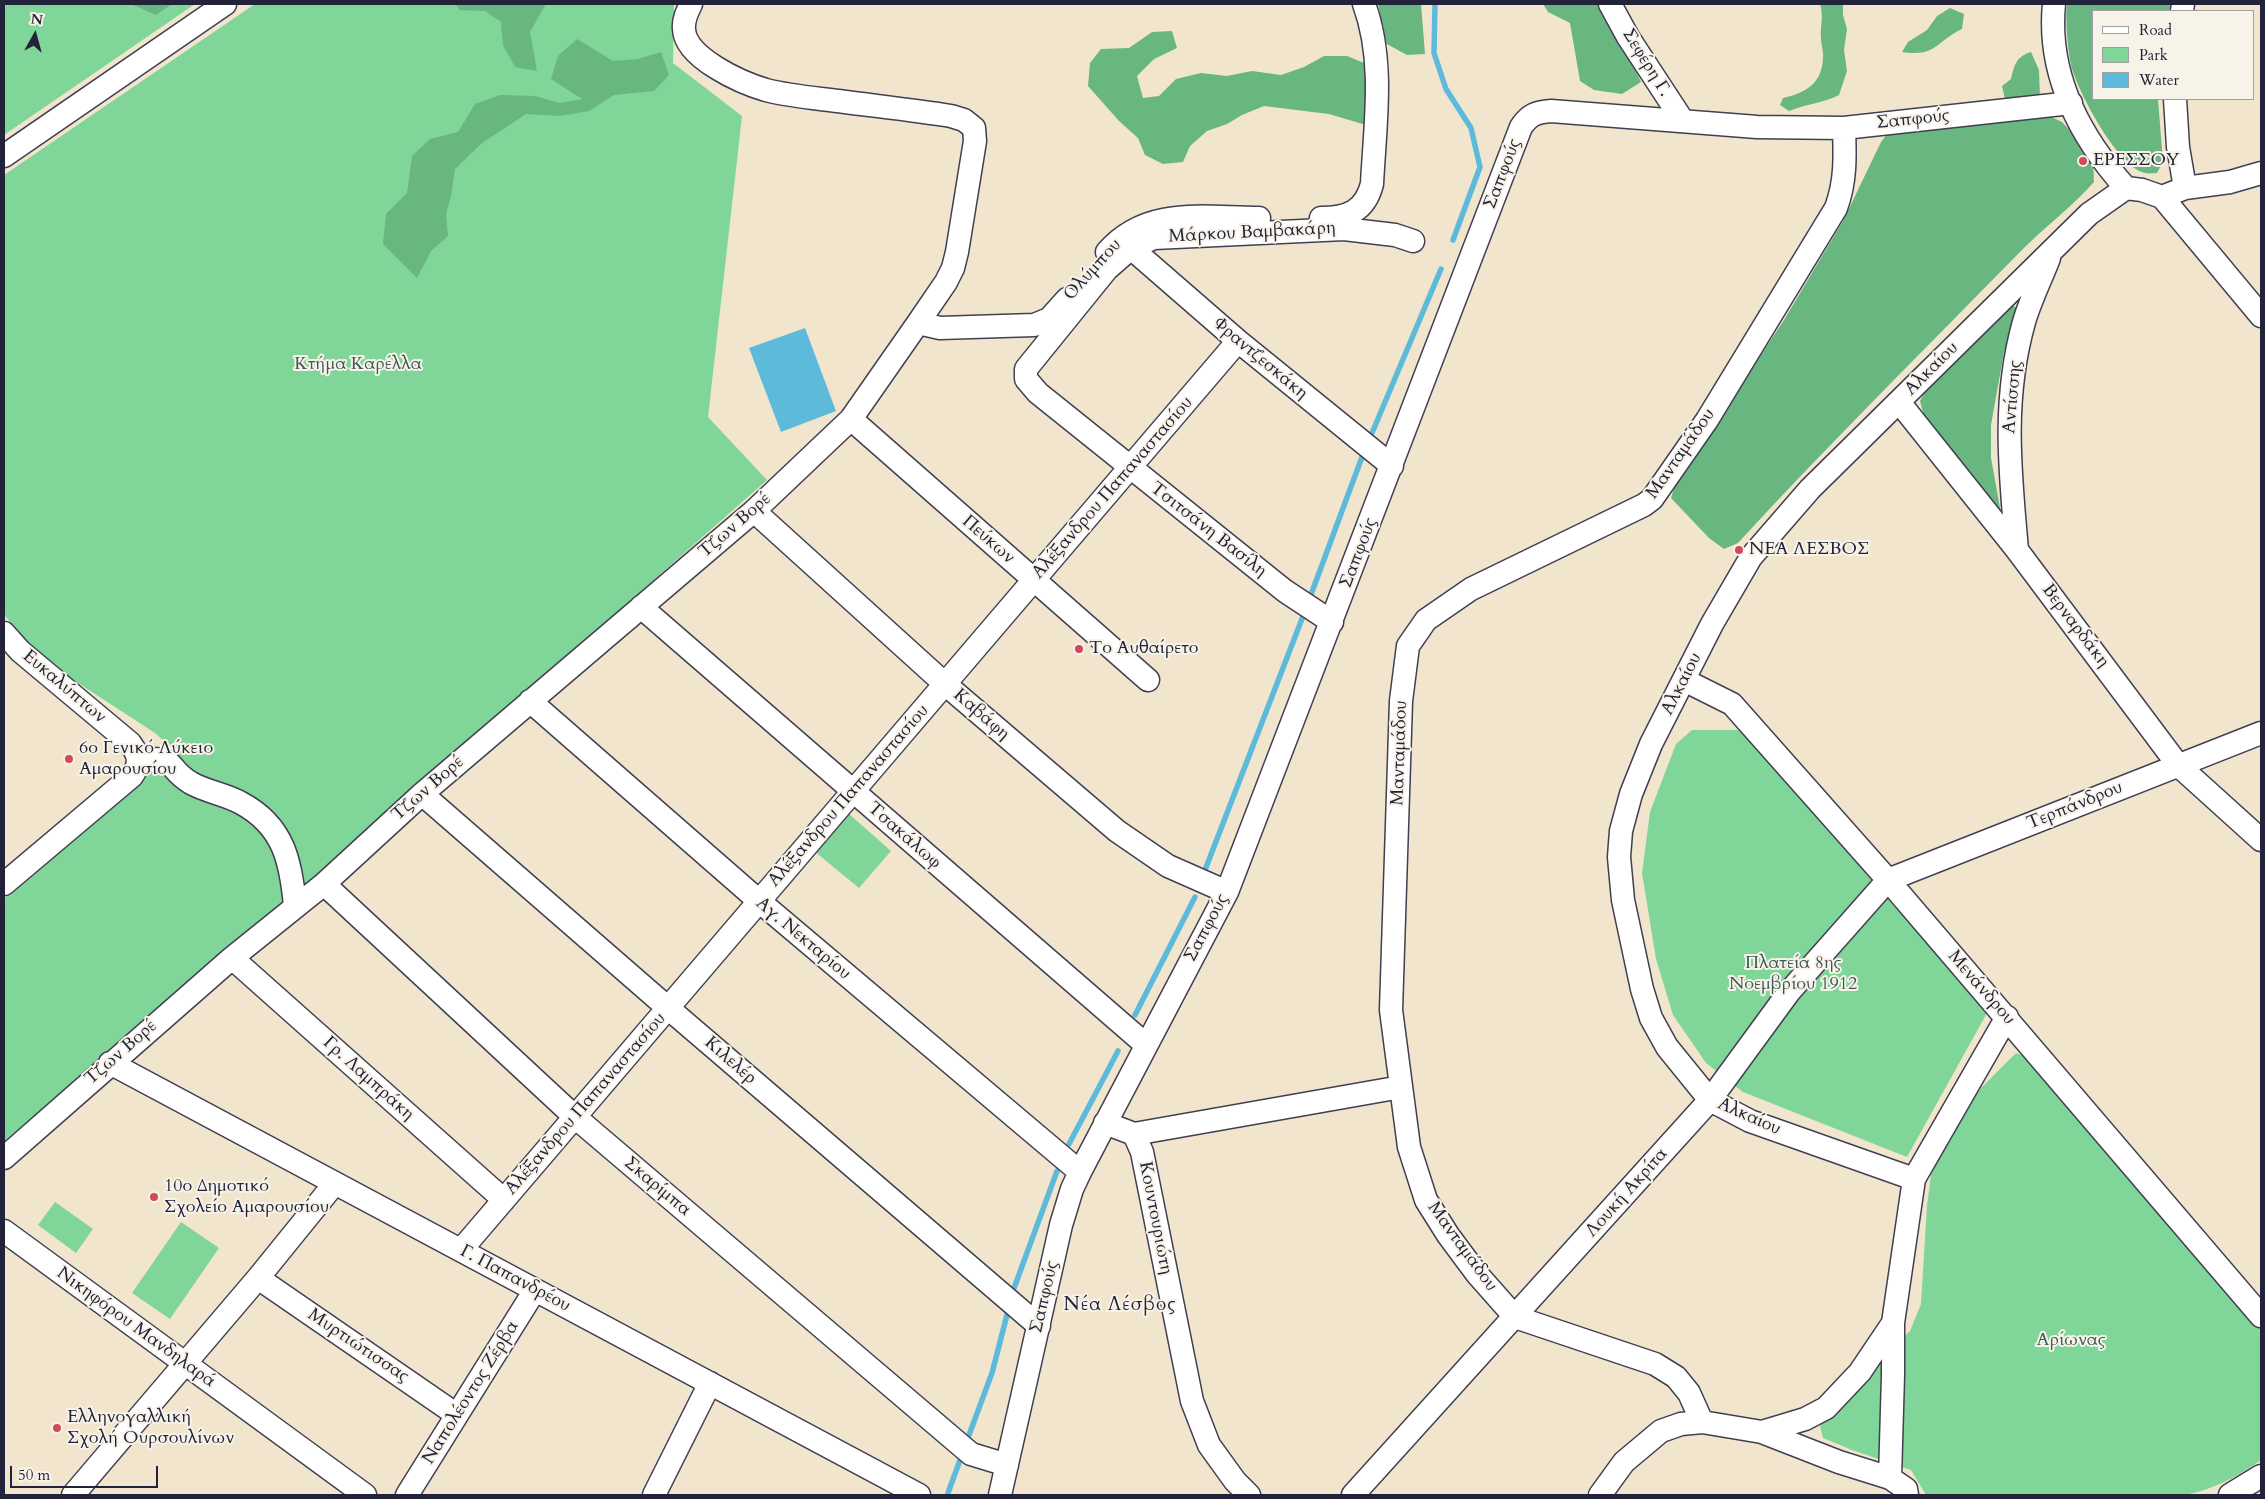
<!DOCTYPE html>
<meta charset="utf-8">
<style>
body{margin:0}
#map{position:relative;width:2265px;height:1499px;overflow:hidden;background:#f1e6cd;font-family:Cardo,serif}
canvas{display:block}
.frame{position:absolute;inset:0;border:5px solid #22223b;pointer-events:none}
.legend{position:absolute;left:2092px;top:10px;width:162px;height:90px;box-sizing:border-box;background:#f7f3e8;border:1px solid #a29fa3;margin:0;padding:6px 9px;list-style:none;font-size:15px;color:#22223b}
.legend li{display:flex;align-items:center;gap:10px;height:25px}
.legend b{width:25px;border:1px solid #a29fa3}
.north{position:absolute;left:10px;top:10px;width:50px;height:50px;-webkit-text-stroke:4px #f7f3e8;paint-order:stroke;rotate:7deg;font-size:14px;font-weight:700;line-height:20px;text-align:center;color:#22223b}
.north::after{content:'';display:block;margin:auto;width:18px;height:22px;background:#22223b;clip-path:polygon(50% 0,100% 100%,50% 72%,0 100%)}
.scale{position:absolute;left:10px;top:1466px;width:148px;height:22px;box-sizing:border-box;border:2px solid #22223b;border-top:0;padding-left:6px;font-size:15px;line-height:18px;white-space:nowrap;color:#22223b;-webkit-text-stroke:4px #f7f3e8;paint-order:stroke}
</style>
<div id="map">
<canvas width="2265" height="1499"></canvas>
<div class="frame"></div>
<ul class="legend">
<li><b style="height:6px;background:#fff"></b>Road</li>
<li><b style="height:14px;background:#80d598"></b>Park</li>
<li><b style="height:14px;background:#5dbadb"></b>Water</li>
</ul>
<div class="north">N</div>
<div class="scale">50 m</div>
</div>
<script>
const context = document.querySelector('canvas').getContext('2d');
context.lineJoin = 'round';
function fillPath(path, color) { context.fillStyle = color; context.fill(path, 'evenodd'); }
function trace(path, color, width, dash) { context.strokeStyle = color; context.lineWidth = width; context.lineCap = dash ? 'butt' : 'round'; context.setLineDash(dash || []); context.stroke(path); }
function drawText(font, color, halo, rows, align = 'center') {
  context.font = font + ' Cardo,serif'; context.lineWidth = 4; context.setLineDash([]); context.textBaseline = 'middle'; context.strokeStyle = halo; context.fillStyle = color; for (const [text, x, y, turn = 0] of rows) {
    context.save(); context.translate(x, y); context.rotate((+turn || 0) * Math.PI / 180); context.textAlign = isNaN(turn) ? turn : align; if (halo) context.strokeText(text, 0, 0); context.fillText(text, 0, 0); context.restore();
  }
}
fillPath(new Path2D(`
 M 4,4 L 195,4 L 4,135 Z
 M 255,4 L 674,4 L 673,63 L 742,116 L 708,417 L 767,480 L 288,903 L 4,1141 L 4,899 L 155,764 L 176,752 L 155,733 L 32,653 L 4,614 L 4,175 Z
 M 1692,730 L 1741,730 L 1987,1013 L 1907,1157 L 1743,1092 L 1706,1063 L 1673,1015 L 1656,959 L 1642,873 L 1650,812 L 1676,744 Z
 M 848,813 L 891,851 L 859,888 L 814,851 Z
 M 2016,1053 L 2034,1060 L 2261,1326 L 2261,1460 C 2237,1477 2214,1489 2185,1495 L 1926,1495 L 1911,1470 L 1852,1450 L 1823,1438 L 1820,1426 L 1831,1411 L 1878,1360 L 1910,1331 L 1921,1304 L 1927,1206 L 1931,1175 L 1950,1135 L 1981,1088 Z
 M 55,1202 L 93,1229 L 76,1253 L 38,1225 Z
 M 181,1222 L 219,1248 L 170,1319 L 132,1293 Z`), '#80d598');
fillPath(new Path2D(`
 M 131,4 L 172,4 L 156,15 Z
 M 455,4 L 546,4 L 530,32 L 537,71 L 515,67 L 503,45 L 501,22 L 485,11 L 460,10 Z
 M 1378,4 L 1421,4 L 1425,54 L 1407,55 L 1385,43 Z
 M 1543,4 L 1598,4 L 1623,43 L 1641,82 L 1622,94 L 1594,90 L 1580,81 L 1570,23 L 1548,12 Z
 M 1820,4 L 1843,4 L 1843,15 L 1847,29 L 1844,50 L 1847,71 L 1839,95 C 1823,103 1806,104 1789,111 L 1780,105 L 1783,98 C 1805,93 1822,84 1823,58 C 1824,52 1821,45 1821,38 C 1820,26 1824,16 1820,4 Z
 M 2067,4 L 2171,4 L 2169,11 L 2094,11 L 2094,99 L 2158,99 L 2163,162 L 2157,173 C 2153,173 2148,174 2145,173 C 2118,167 2082,98 2073,72 C 2068,57 2065,19 2067,4 Z
 M 1950,8 L 1964,14 L 1962,29 C 1935,42 1937,57 1902,52 L 1908,42 L 1927,30 L 1937,16 Z
 M 1172,31 L 1177,48 L 1154,59 L 1137,76 L 1143,98 L 1159,96 L 1176,79 L 1201,73 L 1227,76 L 1252,71 L 1281,75 L 1304,67 L 1324,56 L 1347,56 L 1369,65 L 1366,125 L 1329,114 L 1264,106 L 1242,115 L 1227,124 L 1207,131 L 1190,146 L 1183,162 L 1163,164 L 1145,155 L 1138,138 L 1119,121 L 1088,86 L 1090,63 L 1101,49 L 1129,48 L 1152,32 Z
 M 577,39 L 613,61 L 638,59 L 661,52 L 669,75 L 654,91 L 614,95 L 589,111 L 560,116 L 526,114 L 482,143 L 455,169 L 451,196 L 446,214 L 448,236 L 431,251 L 417,278 L 383,244 L 386,214 L 407,193 L 412,156 L 430,139 L 458,132 L 475,104 L 500,95 L 535,96 L 560,103 L 582,99 L 551,79 L 558,56 Z
 M 2031,52 L 2039,70 L 2040,97 L 2005,99 L 2002,86 L 2011,79 C 2014,65 2017,56 2031,52 Z
 M 2043,113 L 2062,122 L 2083,144 L 2093,159 L 2094,182 C 2071,208 2042,229 2017,255 C 1924,350 1829,444 1738,543 L 1724,549 L 1709,538 L 1671,498 L 1675,485 L 1784,320 L 1843,221 L 1881,142 L 1890,130 Z
 M 2010,304 L 2017,308 L 2015,321 L 2004,352 L 1991,425 L 1991,458 L 2000,508 L 1994,513 L 1924,416 L 1920,401 L 1927,388 Z`), '#68b680');
fillPath(new Path2D(`
 M 805,328 L 836,411 L 781,432 L 749,348 Z`), '#5dbadb');
trace(new Path2D(`
 M 1435,4 L 1434,53 L 1446,89 L 1471,128 L 1480,167 L 1453,240
 M 1372,433 L 1441,269
 M 1309,600 L 1362,457
 M 1205,870 L 1305,611
 M 1135,1015 L 1195,897
 M 1069,1144 L 1118,1051
 M 1013,1291 L 1057,1171
 M 969,1435 L 992,1373 L 1008,1311
 M 948,1493 L 960,1460`), '#5dbadb', 5.5);
const minor = new Path2D(`
 M 1610,4 L 1628,37 L 1683,121
 M 2054,4 C 2047,74 2080,137 2126,188
 M 2182,11 L 2183,4
 M 2175,99 L 2178,147 L 2185,188
 M 4,156 L 225,4
 M 2126,188 L 2142,190 L 2162,197 L 2185,188 L 2230,182 L 2261,173
 M 2162,197 L 2261,316
 M 1321,218 C 1348,218 1365,211 1372,184 C 1375,124 1385,61 1364,4
 M 1131,248 L 1238,341 L 1392,466
 M 1107,252 C 1147,206 1204,218 1259,218
 M 918,323 L 940,328 L 1034,325 L 1049,319 L 1067,299
 M 1899,402 L 2017,550 L 2178,765 L 2261,840
 M 851,419 L 1148,680
 M 754,511 L 945,684 L 1117,831 L 1168,866 L 1227,892
 M 2017,550 C 2010,472 2002,400 2024,322 C 2030,301 2041,279 2049,258
 M 641,607 L 1145,1044
 M 1332,622 L 1285,591 L 1038,393 L 1026,379 L 1026,369 L 1107,269 L 1131,248 L 1154,238 L 1344,229 L 1395,235 L 1413,241
 M 4,633 L 20,651 L 130,743 C 139,755 141,763 132,776 L 4,884
 M 1684,680 L 1732,704 L 1888,880 L 2261,1316
 M 530,701 L 759,901 L 1080,1172
 M 139,760 C 179,755 164,767 191,783 C 207,792 225,794 241,803 C 284,826 291,862 295,906
 M 422,794 L 668,1008 L 1039,1326
 M 324,884 L 575,1117 L 971,1454 L 1007,1465
 M 232,958 L 504,1200
 M 110,1063 L 919,1495
 M 1105,1123 L 1134,1134 L 1142,1152 L 1192,1401 L 1209,1445 L 1235,1481 L 1249,1495
 M 1134,1134 L 1401,1087
 M 4,1158 L 232,958 L 324,884 L 422,794 L 754,511 L 851,419 L 918,323 L 946,282 L 953,268 L 957,252 L 975,141 L 974,128 L 964,120 L 951,116 C 913,110 875,106 838,101 C 814,98 789,96 766,90 C 742,83 685,58 684,29 C 683,20 687,12 691,4
 M 1914,1179 L 1750,1121 L 1710,1100 L 1667,1047 L 1651,1018 L 1642,989 L 1623,900 L 1619,857 L 1621,831 L 1631,794 L 1651,744 L 1712,624 L 1751,557 L 1810,489 L 2089,214 L 2126,188
 M 4,1231 L 365,1495
 M 461,1250 L 1238,341
 M 258,1278 L 457,1415
 M 1702,1422 L 1689,1393 L 1676,1377 L 1655,1364 L 1515,1317 L 1477,1274 L 1448,1235 L 1426,1200 L 1409,1147 L 1391,1010 L 1401,701 L 1408,646 L 1426,620 L 1471,589 L 1644,505 L 1652,499 L 1707,420 L 1836,208 C 1846,181 1845,156 1844,128
 M 1762,1432 L 1839,1462 L 1890,1478 L 1906,1489 L 1907,1495
 M 1890,1478 L 1893,1375 L 1893,1323
 M 73,1495 L 258,1278 L 335,1183
 M 407,1495 L 535,1290
 M 654,1495 L 710,1383
 M 1000,1495 L 1061,1225 L 1072,1189 L 1080,1172 L 1227,892 L 1521,127 C 1529,115 1536,112 1551,111 L 1757,127 L 1844,128 L 2071,103
 M 1353,1495 L 1710,1100 L 1789,992 L 1888,880 L 2261,733
 M 1600,1495 L 1624,1462 L 1661,1431 L 1681,1424 L 1702,1422 L 1762,1432 L 1805,1419 L 1826,1408 L 1860,1372 L 1893,1323 L 1914,1179 L 2007,1017
 M 2230,1495 L 2261,1476`);
trace(minor, '#413f51', 25);
trace(minor, '#fff', 22);
for (const [x, y, r, color] of [
 [2083,161,5,"#d1495b"],
 [1739,550,5,"#d1495b"],
 [1079,649,5,"#d1495b"],
 [69,759,5,"#d1495b"],
 [154,1197,5,"#d1495b"],
 [57,1428,5,"#d1495b"]
]) { const dot = new Path2D(); dot.arc(x, y, r, 0, 2 * Math.PI); context.fillStyle = color; context.fill(dot); trace(dot, '#f7f3e8', 2); }
drawText('18px', '#22223b', '#f7f3e8', [
 ["Σεφέρη Γ.",1646,63,58],
 ["Σαπφούς",1913,120,-6],
 ["Σαπφούς",1503,174,-69],
 ["Μάρκου Βαμβακάρη",1252,233,-3],
 ["Ολύμπου",1093,270,-48],
 ["Φραντζεσκάκη",1260,359,40],
 ["Αλκαίου",1932,369,-45],
 ["Αντίσσης",2013,397,-85],
 ["Μανταμάδου",1681,454,-55],
 ["Αλέξανδρου Παπαναστασίου",1113,488,-49],
 ["Τζων Βορέ",735,526,-41],
 ["Τσιτσάνη Βασίλη",1208,530,38],
 ["Πεύκων",988,540,41],
 ["Σαπφούς",1359,553,-69],
 ["Βερναρδάκη",2075,626,53],
 ["Αλκαίου",1682,684,-63],
 ["Ευκαλύπτων",64,687,40],
 ["Καβάφη",981,715,41],
 ["Μανταμάδου",1400,753,-88],
 ["Τζων Βορέ",428,789,-41],
 ["Αλέξανδρου Παπαναστασίου",849,796,-49],
 ["Τερπάνδρου",2075,806,-22],
 ["Τσακάλωφ",904,836,41],
 ["Σαπφούς",1207,928,-62],
 ["Αγ. Νεκταρίου",803,939,40],
 ["Μενάνδρου",1981,988,49],
 ["Τζων Βορέ",121,1053,-41],
 ["Κιλελέρ",730,1061,41],
 ["Γρ. Λαμπράκη",368,1079,42],
 ["Αλέξανδρου Παπαναστασίου",586,1104,-49],
 ["Αλκαίου",1749,1117,24],
 ["Σκαρίμπα",657,1187,40],
 ["Λουκή Ακρίτα",1627,1193,-48],
 ["Κουντουριώτη",1155,1218,79],
 ["Μανταμάδου",1462,1247,54],
 ["Γ. Παπανδρέου",515,1279,28],
 ["Σαπφούς",1045,1297,-77],
 ["Νικηφόρου Μανδηλαρά",136,1328,36],
 ["Μυρτιώτισσας",358,1346,34],
 ["Ναπολέοντος Ζέρβα",471,1393,-58]
]);
drawText('18px', '#22223b', '#f7f3e8', [
 ["ΕΡΕΣΣΟΥ",2093,161],
 ["ΝΕΑ ΛΕΣΒΟΣ",1749,550],
 ["Το Αυθαίρετο",1089,649],
 ["6ο Γενικό Λύκειο",79,749],
 ["Αμαρουσίου",79,770],
 ["10ο Δημοτικό",164,1187],
 ["Σχολείο Αμαρουσίου",164,1208],
 ["Ελληνογαλλική",67,1418],
 ["Σχολή Ουρσουλίνων",67,1439]
], 'left');
drawText('18px', '#3e5857', '#f7f3e8', [
 ["Κτήμα Καρέλλα",358,365],
 ["Πλατεία 8ης",1793,964],
 ["Νοεμβρίου 1912",1793,985],
 ["Αρίωνας",2071,1341]
]);
context.letterSpacing = '1px';
drawText('19px', '#22223b', '#f7f3e8', [
 ["Νέα Λέσβος",1120,1306]
]);
context.letterSpacing = '0px';
</script>
